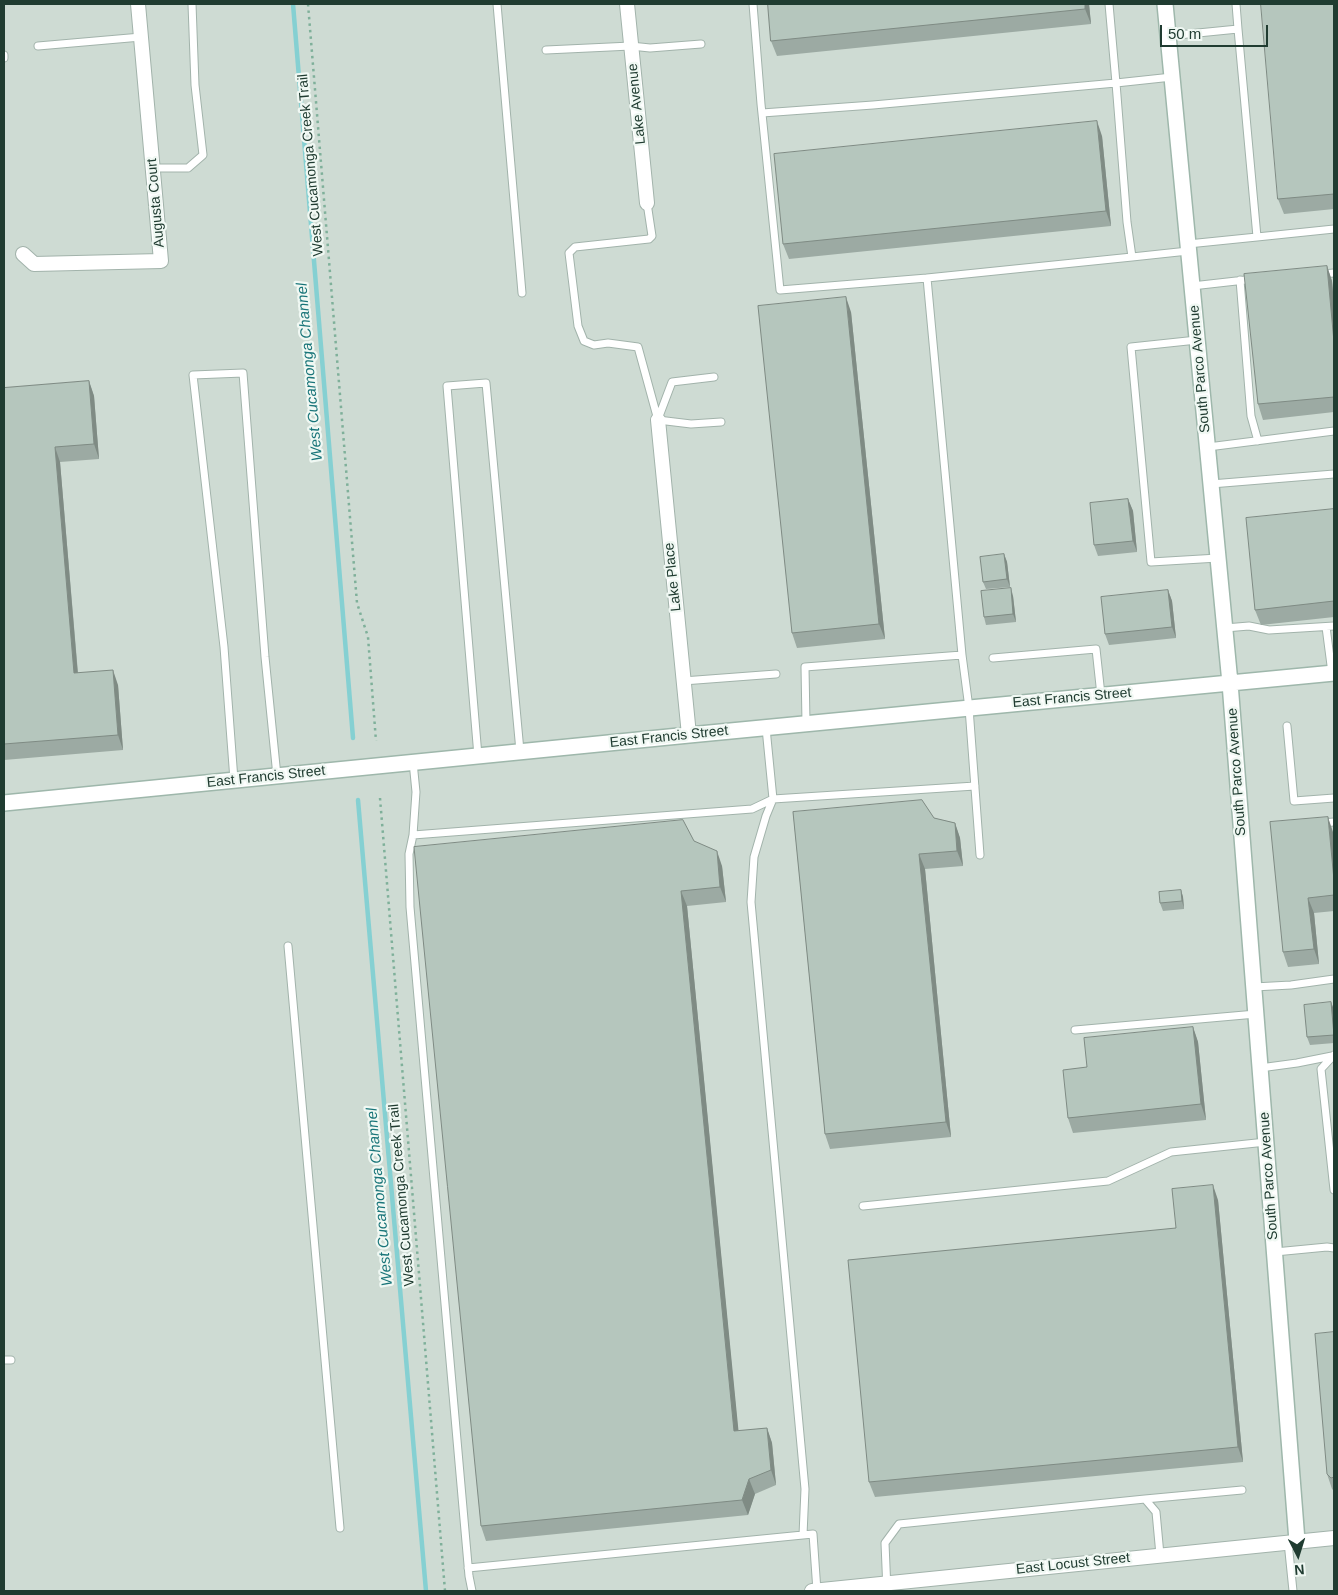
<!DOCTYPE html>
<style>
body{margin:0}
#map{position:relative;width:1338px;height:1595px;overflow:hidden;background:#dfebe4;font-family:Helvetica,sans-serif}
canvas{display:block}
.frame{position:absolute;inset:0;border:5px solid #203c31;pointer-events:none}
.north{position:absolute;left:1273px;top:1530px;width:50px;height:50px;-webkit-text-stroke:4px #f0f8f3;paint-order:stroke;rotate:175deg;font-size:14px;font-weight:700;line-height:20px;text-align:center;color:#203c31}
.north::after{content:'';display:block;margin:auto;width:18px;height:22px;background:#203c31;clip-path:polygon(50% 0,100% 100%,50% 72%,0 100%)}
.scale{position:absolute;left:1160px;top:25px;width:108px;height:22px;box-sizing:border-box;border:2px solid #203c31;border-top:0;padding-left:6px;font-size:15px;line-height:18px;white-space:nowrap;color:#203c31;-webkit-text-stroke:4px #f0f8f3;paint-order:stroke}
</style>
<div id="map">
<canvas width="1338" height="1595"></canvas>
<div class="frame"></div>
<div class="north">N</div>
<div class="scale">50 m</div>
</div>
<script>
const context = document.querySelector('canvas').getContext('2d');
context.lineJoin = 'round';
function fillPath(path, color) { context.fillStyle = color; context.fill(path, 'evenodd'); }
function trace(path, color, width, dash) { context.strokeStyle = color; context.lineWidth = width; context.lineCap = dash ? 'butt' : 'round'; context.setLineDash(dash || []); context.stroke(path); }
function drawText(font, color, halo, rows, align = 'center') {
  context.font = font + ' Helvetica,sans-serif'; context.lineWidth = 4.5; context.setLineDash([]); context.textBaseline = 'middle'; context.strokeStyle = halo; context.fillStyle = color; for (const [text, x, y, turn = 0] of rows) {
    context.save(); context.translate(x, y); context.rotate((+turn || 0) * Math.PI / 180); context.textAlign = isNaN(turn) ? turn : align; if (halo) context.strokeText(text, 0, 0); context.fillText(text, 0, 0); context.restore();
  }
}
fillPath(new Path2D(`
 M 4,4 L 1334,4 L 1334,1591 L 4,1591 Z`), '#cedbd3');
trace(new Path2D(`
 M 293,4 L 353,738
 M 358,800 L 426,1591`), '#85d0d2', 4.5);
const lane = new Path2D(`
 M 497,4 L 522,293
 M 753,4 L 761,104 L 780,290 L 927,278 L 962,655
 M 1109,4 L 1116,83 L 1172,77
 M 1236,4 L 1238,29
 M 1168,36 L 1238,29 L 1257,237 L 1334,229
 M 38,46 L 141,37
 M 546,50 L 631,46 L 650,48 L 701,44
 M 4,55 L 4,58
 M 762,113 L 873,105 L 1116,83 L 1127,222 L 1132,257 L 1188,251
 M 153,168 L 188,168 L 203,155 L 195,85 L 192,4
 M 647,203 L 652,236 L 649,239 L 575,247 L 569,253 L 578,326 L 584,341 L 594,345 L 608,343 L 638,347 L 658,420
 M 1188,244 L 1257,237
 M 1322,274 L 1334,273
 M 927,278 L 1132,257
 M 1240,280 L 1251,416 L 1258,441
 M 1192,286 L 1254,279
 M 1197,340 L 1131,347 L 1151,562 L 1218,558
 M 658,419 L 672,382 L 714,377
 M 658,420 L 691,424 L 721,422
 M 1208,447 L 1334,431
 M 1211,484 L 1334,474
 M 1326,627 L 1332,673
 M 1225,628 L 1249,626 L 1269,630 L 1334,626
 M 993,658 L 1096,649 L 1101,695
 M 683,681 L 776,674
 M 806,723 L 805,667 L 962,655 L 969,708 L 980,855
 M 1287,726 L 1294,801 L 1334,798
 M 766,728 L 773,799 L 975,786
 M 478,756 L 447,386 L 486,383 L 520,751
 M 413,762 L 416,792 L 413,835 L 752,809 L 773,799
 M 234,780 L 224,647 L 193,375 L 243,373 L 265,657 L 277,776
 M 773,799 L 766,816 L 754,857 L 751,902 L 805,1489 L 803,1535
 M 1321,823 L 1334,822
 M 413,835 L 409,854 L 410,907 L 469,1576 L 472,1591
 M 288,946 L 340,1528
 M 1254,987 L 1291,985 L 1334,979
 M 1075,1030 L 1256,1014
 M 1334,1055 L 1321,1069 L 1334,1190
 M 1260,1068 L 1297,1063 L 1332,1056
 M 863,1206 L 1108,1181 L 1171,1152 L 1266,1142
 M 1275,1252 L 1327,1247 L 1334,1248
 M 4,1360 L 11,1360
 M 1145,1499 L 1242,1490
 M 1288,1542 L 1293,1591
 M 468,1568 L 813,1534 L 817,1591
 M 887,1591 L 885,1543 L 899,1524 L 1145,1499 L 1156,1512 L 1160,1555`);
const street = new Path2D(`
 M 627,4 L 647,203
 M 23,254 L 34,264 L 161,261 L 138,4
 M 658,420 L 689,735
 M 812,1591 L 1334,1538`);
const secondary = new Path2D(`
 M 1165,4 L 1230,683 L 1297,1541
 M 4,803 L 689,735 L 1334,673`);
trace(lane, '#a2b3ab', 9);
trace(street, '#a2b3ab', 16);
trace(secondary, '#9eb7ab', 18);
trace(new Path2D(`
 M 308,4 L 357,603 L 368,637 L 376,741
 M 380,798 L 445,1591`), '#7fb09a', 2.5, [2.5, 4]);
trace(lane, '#fff', 7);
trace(street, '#fff', 14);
trace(secondary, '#fff', 15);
fillPath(new Path2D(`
 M 768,4 L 1089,4 L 1091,24 L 777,56 L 771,41 Z
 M 1334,4 L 1334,209 L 1284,214 L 1278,199 Z
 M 1102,136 L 1111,226 L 789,259 L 783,244 Z
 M 1327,266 L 1332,281 L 1334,303 L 1334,412 L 1263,420 L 1258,404 Z
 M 851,312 L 885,639 L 797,648 L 792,633 Z
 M 89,381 L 94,396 L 99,459 L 60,462 L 78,673 L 118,685 L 123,750 L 4,760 L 4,388 Z
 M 1128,499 L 1133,511 L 1137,552 L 1098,556 L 1094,545 Z
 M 1334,509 L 1334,617 L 1261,625 L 1255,610 Z
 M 1004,554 L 1007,562 L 1010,587 L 986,589 L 983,582 Z
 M 1168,590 L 1172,601 L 1176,638 L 1109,645 L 1105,634 Z
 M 1013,596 L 1016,622 L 986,625 L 984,617 Z
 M 793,812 L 934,818 L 955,823 L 960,838 L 963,866 L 925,869 L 951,1137 L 830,1149 L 825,1134 Z
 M 1333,832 L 1334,840 L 1334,911 L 1314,913 L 1319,964 L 1288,967 L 1283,952 Z
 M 694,841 L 722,866 L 726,902 L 687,906 L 738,1431 L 767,1428 L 772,1443 L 776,1485 L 755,1494 L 748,1515 L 486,1541 L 481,1526 Z
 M 1181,890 L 1183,897 L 1184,909 L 1163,911 L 1160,903 Z
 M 1331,1002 L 1334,1010 L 1334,1043 L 1310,1045 L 1307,1037 Z
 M 1193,1027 L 1198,1042 L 1206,1120 L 1073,1133 L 1068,1118 L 1087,1067 Z
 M 1218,1200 L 1243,1462 L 875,1497 L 869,1482 L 1176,1228 Z
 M 1334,1332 L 1334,1491 L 1332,1489 L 1327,1474 Z`), '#9caaa3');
fillPath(new Path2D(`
 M 1085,4 L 1089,4 L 1091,24 L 1085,9 Z
 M 1097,121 L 1102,136 L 1111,226 L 1106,211 Z
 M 1327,266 L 1332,281 L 1334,303 L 1334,342 Z
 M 846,297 L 851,312 L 885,639 L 879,624 Z
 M 89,381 L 94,396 L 99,459 L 94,444 Z
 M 55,447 L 60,462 L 79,688 L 74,673 Z
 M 1128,499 L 1133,511 L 1137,552 L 1133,541 Z
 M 1004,554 L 1007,562 L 1010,587 L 1007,579 Z
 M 1011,588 L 1013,596 L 1016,622 L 1013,614 Z
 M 1168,590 L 1172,601 L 1176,638 L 1172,627 Z
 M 113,670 L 118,685 L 123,750 L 118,735 Z
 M 1328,817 L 1333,832 L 1334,840 L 1334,880 Z
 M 955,823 L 960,838 L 963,866 L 957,851 Z
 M 717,851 L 722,866 L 726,902 L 720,887 Z
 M 919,854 L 925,869 L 951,1137 L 946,1122 Z
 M 1181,890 L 1183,897 L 1184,909 L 1182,901 Z
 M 681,891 L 687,906 L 740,1446 L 734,1431 Z
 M 1308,898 L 1314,913 L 1319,964 L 1314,949 Z
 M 1331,1002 L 1334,1010 L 1334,1034 Z
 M 1193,1027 L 1198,1042 L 1206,1120 L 1201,1104 Z
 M 1213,1185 L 1218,1200 L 1243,1462 L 1238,1447 Z
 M 767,1428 L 772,1443 L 776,1485 L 771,1470 Z
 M 749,1479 L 755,1494 L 748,1515 L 742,1500 Z`), '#7f8b84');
const building = new Path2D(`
 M 768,4 L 1085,4 L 1085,9 L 771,41 Z
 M 1261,4 L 1334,4 L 1334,194 L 1278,199 Z
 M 1097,121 L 1106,211 L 783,244 L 774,154 Z
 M 1327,266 L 1334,342 L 1334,397 L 1258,404 L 1244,274 Z
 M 846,297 L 879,624 L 792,633 L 758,306 Z
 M 89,381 L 94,444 L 55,447 L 74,673 L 113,670 L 118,735 L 4,744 L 4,388 Z
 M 1128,499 L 1133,541 L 1094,545 L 1090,503 Z
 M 1334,509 L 1334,601 L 1255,610 L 1246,518 Z
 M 1004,554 L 1007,579 L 983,582 L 980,557 Z
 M 1011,588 L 1013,614 L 984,617 L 981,591 Z
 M 1168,590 L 1172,627 L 1105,634 L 1101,597 Z
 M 922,800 L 934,818 L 955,823 L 957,851 L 919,854 L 946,1122 L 825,1134 L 793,812 Z
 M 1328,817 L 1334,880 L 1334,895 L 1308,898 L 1314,949 L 1283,952 L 1270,822 Z
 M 683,820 L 694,841 L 717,851 L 720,887 L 681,891 L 734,1431 L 767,1428 L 771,1470 L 749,1479 L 742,1500 L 481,1526 L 414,847 Z
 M 1181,890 L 1182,901 L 1160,903 L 1159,892 Z
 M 1331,1002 L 1334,1035 L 1307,1037 L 1304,1005 Z
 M 1193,1027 L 1201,1104 L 1068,1118 L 1063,1070 L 1087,1067 L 1084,1038 Z
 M 1213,1185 L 1238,1447 L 869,1482 L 848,1260 L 1176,1228 L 1172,1189 Z
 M 1334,1332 L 1334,1477 L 1331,1478 L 1327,1474 L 1315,1334 Z`);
fillPath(building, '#b5c6bd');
trace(building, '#7f8b84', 1);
drawText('14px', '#203c31', '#f0f8f3', [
 ["Lake Avenue",637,104,-96],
 ["West Cucamonga Creek Trail",311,165,-95],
 ["Augusta Court",156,203,-95],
 ["South Parco Avenue",1200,369,-95],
 ["Lake Place",673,577,-96],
 ["East Francis Street",1072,698,-5],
 ["East Francis Street",669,737,-6],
 ["South Parco Avenue",1237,772,-94],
 ["East Francis Street",266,777,-6],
 ["South Parco Avenue",1269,1176,-94],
 ["West Cucamonga Creek Trail",402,1195,-95],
 ["East Locust Street",1073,1564,-6]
]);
drawText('italic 15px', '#197579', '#f0f8f3', [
 ["West Cucamonga Channel",310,372,-95],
 ["West Cucamonga Channel",380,1197,-95]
]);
</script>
